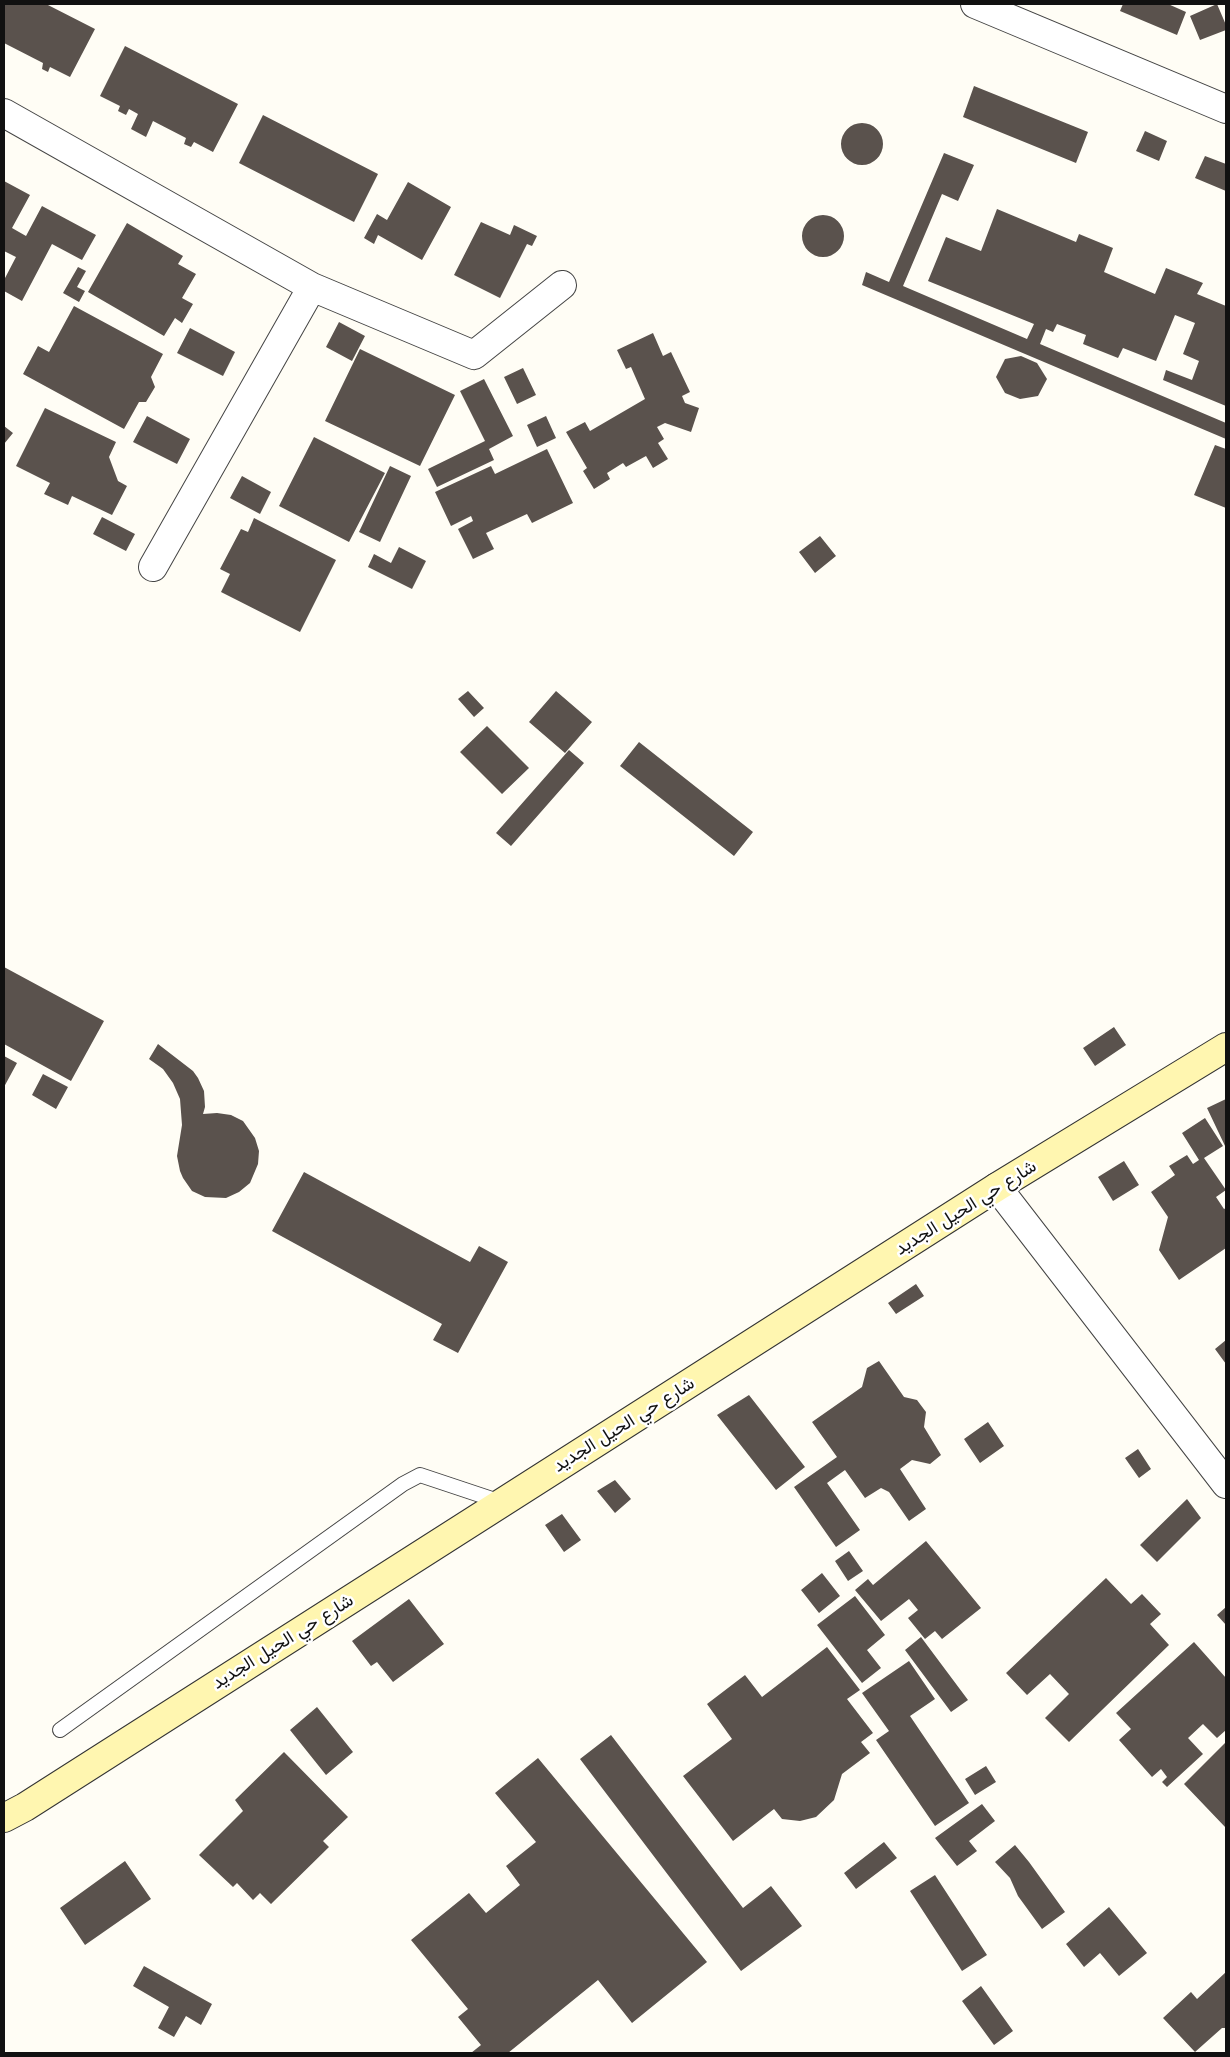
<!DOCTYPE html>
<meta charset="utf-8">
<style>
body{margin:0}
#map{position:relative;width:1230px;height:2057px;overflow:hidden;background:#fffdf5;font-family:"Libre Baskerville",serif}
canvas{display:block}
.frame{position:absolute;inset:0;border:5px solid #111;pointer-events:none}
</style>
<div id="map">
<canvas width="1230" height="2057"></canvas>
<div class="frame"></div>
</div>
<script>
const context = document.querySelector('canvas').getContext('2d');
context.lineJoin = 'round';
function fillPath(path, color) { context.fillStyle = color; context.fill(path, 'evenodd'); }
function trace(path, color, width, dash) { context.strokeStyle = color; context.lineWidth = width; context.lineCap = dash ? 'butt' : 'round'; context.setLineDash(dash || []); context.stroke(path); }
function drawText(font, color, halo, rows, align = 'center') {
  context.font = font + ' "Libre Baskerville",Vazirmatn,serif'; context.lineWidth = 5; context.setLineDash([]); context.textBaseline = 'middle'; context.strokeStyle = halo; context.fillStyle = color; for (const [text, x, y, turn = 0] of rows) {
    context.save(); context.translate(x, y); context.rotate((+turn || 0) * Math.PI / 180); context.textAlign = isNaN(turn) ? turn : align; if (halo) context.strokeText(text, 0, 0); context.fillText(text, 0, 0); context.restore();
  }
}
fillPath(new Path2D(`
 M 4,4 L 46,4 L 95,29 L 70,77 L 50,67 L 48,72 L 42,69 L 43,63 L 4,43 Z
 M 1123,4 L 1168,4 L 1186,12 L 1177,35 L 1120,11 Z
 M 1217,4 L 1226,25 L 1226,30 L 1200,40 L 1190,16 Z
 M 125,46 L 238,104 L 213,152 L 194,142 L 191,147 L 184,144 L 186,138 L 153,121 L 146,137 L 131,129 L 138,114 L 129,109 L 126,115 L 118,111 L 120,106 L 100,96 Z
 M 974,86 L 1088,132 L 1076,163 L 963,117 Z
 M 263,115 L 378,174 L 354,222 L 239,163 Z
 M841 144a21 21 0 1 1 42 0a21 21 0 1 1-42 0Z
 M 1145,131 L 1167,141 L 1159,161 L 1136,151 Z
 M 944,153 L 974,165 L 958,201 L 942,194 L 903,286 L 1027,339 L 1034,324 L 928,281 L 946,237 L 981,251 L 997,209 L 1076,242 L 1079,234 L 1113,248 L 1104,272 L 1155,294 L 1166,268 L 1203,283 L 1197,294 L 1226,306 L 1226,406 L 1163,380 L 1166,370 L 1192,380 L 1199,361 L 1183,354 L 1195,323 L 1175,315 L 1156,361 L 1123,348 L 1118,358 L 1083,344 L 1086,335 L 1057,324 L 1053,332 L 1046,329 L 1040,344 L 1226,423 L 1226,439 L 862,285 L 866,272 L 889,282 Z
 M 1205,156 L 1226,164 L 1226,191 L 1195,178 Z
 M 4,181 L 30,195 L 12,228 L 26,236 L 42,206 L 96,235 L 82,260 L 52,244 L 22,301 L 4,291 L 4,280 L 16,257 L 4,251 Z
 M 408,182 L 451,207 L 422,260 L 378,235 L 374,244 L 364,238 L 377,214 L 387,220 Z
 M802 236a21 21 0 1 1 42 0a21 21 0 1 1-42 0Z
 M 481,222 L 510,235 L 514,225 L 537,236 L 532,246 L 527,244 L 500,298 L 454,275 Z
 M 127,223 L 183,256 L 178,264 L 196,274 L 182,298 L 193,304 L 182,323 L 175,318 L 164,336 L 88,292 Z
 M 78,267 L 86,271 L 77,287 L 85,291 L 79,302 L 63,293 Z
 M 74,306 L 163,354 L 151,377 L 155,387 L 146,402 L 139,402 L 124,429 L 23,374 L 38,346 L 49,352 Z
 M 339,322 L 365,336 L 352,361 L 326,347 Z
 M 190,328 L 235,352 L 223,376 L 177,353 Z
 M 653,333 L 663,356 L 671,352 L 690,392 L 682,396 L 685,403 L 699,408 L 691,432 L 665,423 L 657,427 L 664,439 L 658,443 L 668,459 L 653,468 L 646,456 L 626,467 L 623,463 L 607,473 L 610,479 L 594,489 L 583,471 L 587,468 L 566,432 L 585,422 L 590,431 L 645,399 L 631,367 L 626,369 L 617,350 Z
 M 360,349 L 455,395 L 420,466 L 325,421 Z
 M 1021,356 L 1037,363 L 1047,379 L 1038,396 L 1020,399 L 1005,393 L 996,377 L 1005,359 Z
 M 523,368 L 536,395 L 517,404 L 504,377 Z
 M 484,379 L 513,436 L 489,449 L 494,460 L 437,487 L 428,469 L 485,441 L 460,391 Z
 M 45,408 L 116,442 L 109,457 L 118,481 L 127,486 L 112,515 L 72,496 L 68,505 L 44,494 L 50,483 L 16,466 Z
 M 147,416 L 190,439 L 177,464 L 133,442 Z
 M 546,416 L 556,438 L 537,447 L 527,425 Z
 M 4,426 L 13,433 L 4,444 Z
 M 314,437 L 385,473 L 349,542 L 279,506 Z
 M 1215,445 L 1226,449 L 1226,508 L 1194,495 Z
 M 547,449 L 573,503 L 532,523 L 527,514 L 486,533 L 494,549 L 473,559 L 458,529 L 473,521 L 471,516 L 451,526 L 435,492 L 491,466 L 495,474 Z
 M 390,466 L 411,476 L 380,542 L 359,532 Z
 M 242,476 L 271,492 L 260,514 L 230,498 Z
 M 102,517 L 135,534 L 126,551 L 93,534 Z
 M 254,518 L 336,560 L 300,632 L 221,592 L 230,574 L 220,569 L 241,529 L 248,532 Z
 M 820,536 L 836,556 L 815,573 L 799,552 Z
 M 399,547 L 426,561 L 412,589 L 368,567 L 374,554 L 391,563 Z
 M 468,691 L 484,708 L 474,717 L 458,699 Z
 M 556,691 L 592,722 L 565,753 L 529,722 Z
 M 487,726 L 529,768 L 502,794 L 460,752 Z
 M 639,742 L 753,832 L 734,856 L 620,766 Z
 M 569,750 L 584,763 L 511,846 L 496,833 Z
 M 4,967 L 104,1021 L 71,1081 L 4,1044 Z
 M 1114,1027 L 1126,1045 L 1095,1066 L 1083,1048 Z
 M 158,1044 L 193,1071 L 198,1078 L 204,1091 L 205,1107 L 203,1114 L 217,1113 L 231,1115 L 243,1121 L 255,1138 L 259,1151 L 258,1164 L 250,1183 L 239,1192 L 226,1198 L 205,1197 L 192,1191 L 183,1178 L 180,1171 L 177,1156 L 182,1125 L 180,1099 L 173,1083 L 163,1069 L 149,1059 Z
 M 4,1056 L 17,1063 L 4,1087 Z
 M 43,1074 L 68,1087 L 56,1109 L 32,1095 Z
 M 1226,1099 L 1226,1148 L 1207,1108 Z
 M 1205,1118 L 1223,1146 L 1204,1158 L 1226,1190 L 1216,1197 L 1224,1209 L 1226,1208 L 1226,1248 L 1179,1280 L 1159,1250 L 1168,1217 L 1151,1192 L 1175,1175 L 1169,1166 L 1187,1155 L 1193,1164 L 1199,1160 L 1182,1133 Z
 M 1124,1161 L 1139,1185 L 1113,1201 L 1098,1177 Z
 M 304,1172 L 470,1262 L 479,1246 L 508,1262 L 458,1353 L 433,1340 L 442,1324 L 272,1231 Z
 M 916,1284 L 924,1296 L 896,1314 L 888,1303 Z
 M 1226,1340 L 1226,1364 L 1215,1349 Z
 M 879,1361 L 904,1397 L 917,1400 L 926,1412 L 924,1427 L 941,1455 L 930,1464 L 912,1460 L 900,1469 L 926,1509 L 909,1521 L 889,1492 L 881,1488 L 865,1498 L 845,1470 L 827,1483 L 860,1530 L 836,1547 L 794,1487 L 837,1457 L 812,1422 L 862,1387 L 867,1368 Z
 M 749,1395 L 805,1467 L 776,1490 L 717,1415 Z
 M 988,1422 L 1004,1446 L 980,1463 L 964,1439 Z
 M 1138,1449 L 1151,1469 L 1139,1478 L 1125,1458 Z
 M 615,1480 L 631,1499 L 615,1513 L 597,1491 Z
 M 1187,1499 L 1201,1518 L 1157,1562 L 1140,1545 Z
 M 562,1514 L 581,1540 L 564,1552 L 545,1525 Z
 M 926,1541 L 981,1608 L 942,1639 L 935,1631 L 925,1639 L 908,1618 L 918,1610 L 909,1599 L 881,1621 L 855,1590 L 868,1579 L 873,1585 Z
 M 849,1551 L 863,1571 L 848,1581 L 835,1561 Z
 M 822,1573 L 840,1596 L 819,1613 L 801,1590 Z
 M 1106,1578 L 1131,1604 L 1142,1594 L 1161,1614 L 1150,1624 L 1169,1645 L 1069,1742 L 1045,1718 L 1069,1694 L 1068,1693 L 1050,1674 L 1027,1695 L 1006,1673 Z
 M 855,1596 L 885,1635 L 867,1650 L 881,1668 L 862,1683 L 817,1625 Z
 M 409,1599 L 444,1644 L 393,1682 L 377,1662 L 371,1666 L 352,1641 Z
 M 1226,1607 L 1226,1625 L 1217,1615 Z
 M 921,1637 L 968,1700 L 951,1712 L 905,1650 Z
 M 1194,1642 L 1226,1678 L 1226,1730 L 1217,1738 L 1203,1724 L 1188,1738 L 1203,1754 L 1167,1787 L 1162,1782 L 1167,1777 L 1161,1769 L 1152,1777 L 1119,1740 L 1131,1729 L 1116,1713 Z
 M 827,1647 L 860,1690 L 847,1699 L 873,1733 L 861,1742 L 870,1753 L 842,1774 L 834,1800 L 816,1817 L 800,1821 L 782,1819 L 774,1809 L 733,1841 L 683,1776 L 732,1739 L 707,1704 L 745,1675 L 762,1697 Z
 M 909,1661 L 935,1699 L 910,1716 L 969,1803 L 935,1826 L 876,1740 L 889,1731 L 862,1693 Z
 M 317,1707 L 353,1752 L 326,1775 L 290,1730 Z
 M 611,1735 L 743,1908 L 771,1886 L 802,1926 L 741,1971 L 580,1759 Z
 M 1226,1742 L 1226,1828 L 1184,1784 Z
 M 284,1752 L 348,1817 L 323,1841 L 329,1847 L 271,1904 L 260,1893 L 253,1900 L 237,1883 L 233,1887 L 199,1855 L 243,1811 L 235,1800 Z
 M 538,1758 L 707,1962 L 632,2023 L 598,1980 L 508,2053 L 471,2053 L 481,2045 L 458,2017 L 468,2009 L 411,1940 L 469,1893 L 486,1913 L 520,1885 L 506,1866 L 536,1842 L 495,1793 Z
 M 986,1766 L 996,1782 L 975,1795 L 965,1779 Z
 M 982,1804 L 995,1821 L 969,1841 L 977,1851 L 957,1866 L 935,1838 Z
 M 884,1842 L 897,1858 L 856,1889 L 844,1873 Z
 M 1015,1845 L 1029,1862 L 1065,1912 L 1042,1929 L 1018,1896 L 1010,1878 L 995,1862 Z
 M 125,1861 L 151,1899 L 85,1945 L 60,1908 Z
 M 935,1875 L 987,1955 L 962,1971 L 910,1891 Z
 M 1109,1907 L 1147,1953 L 1119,1976 L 1100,1953 L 1084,1967 L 1066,1944 Z
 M 144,1966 L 212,2004 L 201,2025 L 186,2016 L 174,2037 L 158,2028 L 169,2007 L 133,1986 Z
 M 1226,1972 L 1226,2028 L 1222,2028 L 1195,2052 L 1163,2018 L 1191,1992 L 1197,1999 Z
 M 981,1986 L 1013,2031 L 994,2045 L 962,2001 Z`), '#5a524d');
const lane = new Path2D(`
 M 60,1730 L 403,1484 L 420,1475 L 501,1502`);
const street = new Path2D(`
 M 975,4 L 1226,109
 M 4,113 L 312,287 L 474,355 L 562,285
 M 153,567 L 312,287
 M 997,1187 L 1226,1484`);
const secondary = new Path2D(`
 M 4,1818 L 25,1807 L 997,1187 L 1226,1047`);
trace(lane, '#444', 16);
trace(street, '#444', 30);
trace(secondary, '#333', 30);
trace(lane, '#fff', 14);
trace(street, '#fff', 28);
trace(secondary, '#fff6b0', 28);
drawText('18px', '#111', '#fff', [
 ["شارع حي الحيل الجديد",966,1208,-32],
 ["شارع حي الحيل الجديد",624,1425,-32],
 ["شارع حي الحيل الجديد",283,1642,-32]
]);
</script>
